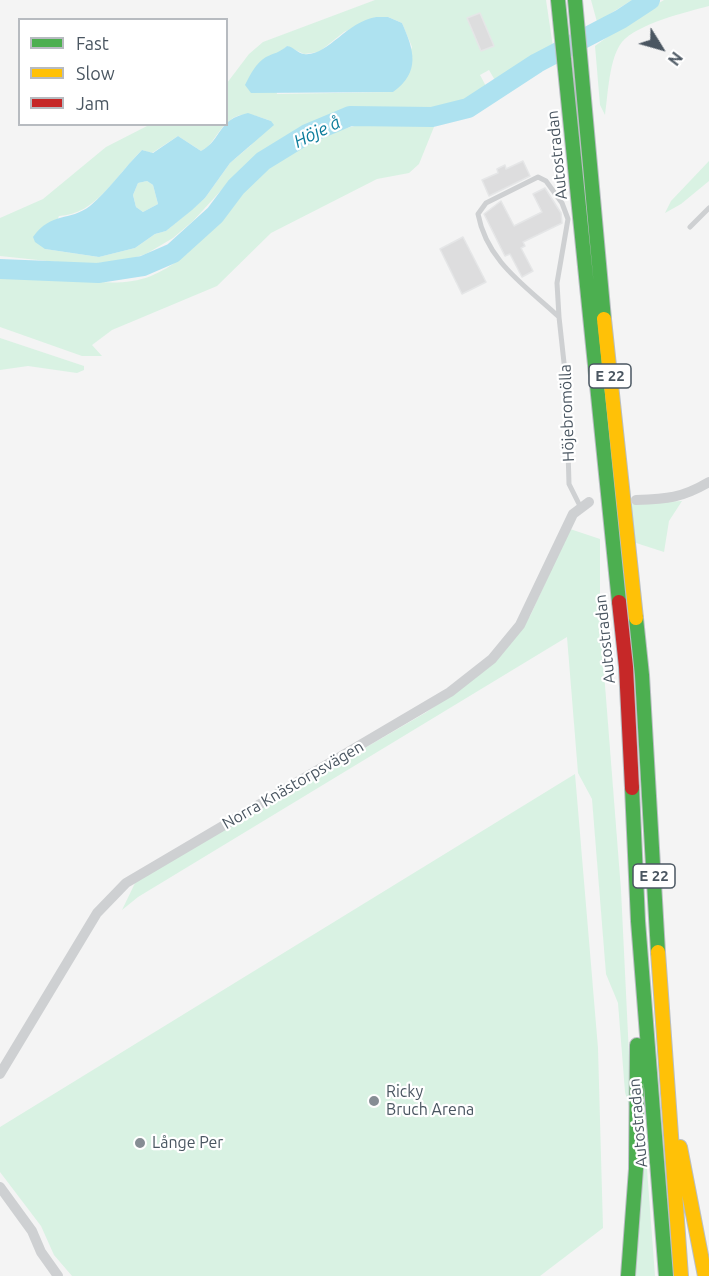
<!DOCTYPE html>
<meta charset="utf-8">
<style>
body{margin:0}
#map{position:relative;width:709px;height:1276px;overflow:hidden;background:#f4f4f4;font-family:Ubuntu,sans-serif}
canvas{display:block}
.legend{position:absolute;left:18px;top:18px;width:210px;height:108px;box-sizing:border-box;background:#fff;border:2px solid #b7bbc0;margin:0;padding:8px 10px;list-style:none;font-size:18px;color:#4a5661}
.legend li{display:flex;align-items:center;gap:12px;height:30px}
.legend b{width:30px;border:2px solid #b7bbc0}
.north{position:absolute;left:631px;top:18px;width:60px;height:60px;-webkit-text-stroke:4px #fff;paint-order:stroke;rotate:127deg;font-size:16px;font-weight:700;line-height:24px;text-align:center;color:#4a5661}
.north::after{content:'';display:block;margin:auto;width:21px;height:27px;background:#4a5661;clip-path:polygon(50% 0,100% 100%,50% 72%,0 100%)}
</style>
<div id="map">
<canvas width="709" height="1276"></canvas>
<ul class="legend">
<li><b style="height:8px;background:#4caf50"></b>Fast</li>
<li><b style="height:8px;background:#ffc107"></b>Slow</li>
<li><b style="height:8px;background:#c62828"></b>Jam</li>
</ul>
<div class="north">N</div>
</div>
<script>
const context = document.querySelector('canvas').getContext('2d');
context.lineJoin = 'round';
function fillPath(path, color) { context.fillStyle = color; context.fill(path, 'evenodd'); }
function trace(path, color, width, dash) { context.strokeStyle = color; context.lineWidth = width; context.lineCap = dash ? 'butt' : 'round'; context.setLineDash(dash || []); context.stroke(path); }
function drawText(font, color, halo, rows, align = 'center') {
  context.font = font + ' Ubuntu,sans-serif'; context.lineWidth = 4.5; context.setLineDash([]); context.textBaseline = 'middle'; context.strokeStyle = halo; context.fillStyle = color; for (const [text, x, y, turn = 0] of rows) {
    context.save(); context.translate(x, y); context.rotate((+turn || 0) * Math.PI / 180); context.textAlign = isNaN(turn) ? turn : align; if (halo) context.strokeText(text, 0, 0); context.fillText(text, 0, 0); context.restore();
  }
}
fillPath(new Path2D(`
 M 375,0 L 546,0 L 553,47 L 496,82 L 489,70 L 480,75 L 488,90 L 441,111 L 350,112 L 313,125 L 277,142 L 259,154 L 237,173 L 193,221 L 173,238 L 146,254 L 120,262 L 76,264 L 0,256 L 0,218 L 43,199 L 106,147 L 149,125 L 224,125 L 208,147 L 201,151 L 178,136 L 152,153 L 142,150 C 117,174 96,215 59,216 L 45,249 L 99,257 L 135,248 L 155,234 L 166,231 L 205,198 L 230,163 L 250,146 L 271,121 C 254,115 241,109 227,123 L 227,83 L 249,54 L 263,42 ZM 376,17 L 388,17 L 402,23 L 412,47 L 393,92 L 277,94 L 269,56 L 277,55 L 287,46 L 304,54 L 319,52 L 344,32 Z
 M 591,0 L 632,0 L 597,22 Z
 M 664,0 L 709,0 L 709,6 C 686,12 637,24 622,42 C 609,58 608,95 605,115 L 600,105 L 595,46 L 632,19 Z
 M 376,122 L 436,122 L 419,164 L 409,173 L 377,179 L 271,233 L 217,286 L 112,330 L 92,345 L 102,356 L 82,356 L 0,327 L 0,276 C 18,276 37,276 55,278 C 86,280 121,288 151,276 C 195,258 219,216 250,183 C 281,150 331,128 376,122 Z
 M 709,161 L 709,181 L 681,204 L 665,213 L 671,201 Z
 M 147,181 L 153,185 L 158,204 L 143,212 L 136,207 L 133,195 L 138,183 Z
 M 0,338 L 84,366 L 84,370 L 77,373 L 28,366 L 0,370 Z
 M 682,501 L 669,521 L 664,552 L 633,542 L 631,504 Z
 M 570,529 L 600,539 L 600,621 L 621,890 L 632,1117 L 625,1092 L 618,1003 L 606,974 L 592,799 L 578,773 L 567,637 L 138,897 L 122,910 L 136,881 L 425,713 L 463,687 L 530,616 Z
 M 575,774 L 598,1048 L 603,1228 L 540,1276 L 72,1276 L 54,1255 L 41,1226 L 0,1172 L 0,1127 Z
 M 644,1156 L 646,1156 L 655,1276 L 636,1276 Z`), '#d9f2e3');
fillPath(new Path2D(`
 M 376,17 L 388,17 L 402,23 C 414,50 421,72 393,92 L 251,93 L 245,85 C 250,75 256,63 266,57 C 274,53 279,53 287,46 C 294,47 297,53 304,54 C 327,57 346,22 376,17 Z
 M 248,113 L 271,121 L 274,125 L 230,163 L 205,198 L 192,210 L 166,231 L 155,234 L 135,248 L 99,257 L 45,249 L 35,242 L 33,237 C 52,211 69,222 90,206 C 109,190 124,168 142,150 L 153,153 L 178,136 L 201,151 C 223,139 216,120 248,113 ZM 147,181 L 153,185 L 158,204 L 143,212 L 136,207 L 133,195 L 138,183 Z`), '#aee2f0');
trace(new Path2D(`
 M 0,269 L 98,273 L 143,266 L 173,253 L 215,215 L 236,187 L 263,161 L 307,134 L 350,116 L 432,117 L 468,108 L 537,63 L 621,19 L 650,0`), '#aee2f0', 20);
const building = new Path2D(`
 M 480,13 L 494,46 L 481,51 L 467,18 Z
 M 523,161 L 530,176 L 489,196 L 482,180 L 498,173 L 497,169 L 505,165 L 506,169 Z
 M 545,188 L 561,213 L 562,223 L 523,242 L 525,246 L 521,248 L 533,271 L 522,277 L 510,254 L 505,256 L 484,214 L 501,201 L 514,226 L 542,212 L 533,194 Z
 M 463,237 L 486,282 L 462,294 L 440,249 Z`);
fillPath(building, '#ddddde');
trace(building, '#e5e6e7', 1.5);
const fast = new Path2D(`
 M 558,0 L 619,602
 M 575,0 L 604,319
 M 636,618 L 642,675 L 658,952
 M 632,788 L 638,921 L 666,1276
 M 628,1276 L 636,1169 L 637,1045`);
const slow = new Path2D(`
 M 604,319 L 636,618
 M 658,952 L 681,1276
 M 680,1147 L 705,1276`);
const jam = new Path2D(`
 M 619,602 L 626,667 L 632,788`);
trace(fast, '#b9bec3', 16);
trace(slow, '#b9bec3', 16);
trace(jam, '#b9bec3', 16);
trace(new Path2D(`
 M 690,227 L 709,208
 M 559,317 L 557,283 L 568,219 L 562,203 L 546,181 L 538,177 L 486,203 L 478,214 C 487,262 526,286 559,317 L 566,381 L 569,484 L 580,506`), '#ced0d2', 5);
trace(new Path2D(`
 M 636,500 C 667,499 682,498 709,482
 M 0,1074 L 97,913 L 126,883 L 450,692 L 492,659 L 520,625 L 573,514 L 589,502
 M 0,1187 L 32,1231 L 41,1252 L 58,1276`), '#ced0d2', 10);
trace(fast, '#4caf50', 14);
trace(slow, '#ffc107', 14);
trace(jam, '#c62828', 14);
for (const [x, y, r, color] of [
 [374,1101,6,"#868d94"],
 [140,1143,6,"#868d94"]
]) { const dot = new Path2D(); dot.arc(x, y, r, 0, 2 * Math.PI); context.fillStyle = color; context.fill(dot); trace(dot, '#fff', 2); }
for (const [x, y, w] of [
 [610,376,42],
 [654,876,42]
]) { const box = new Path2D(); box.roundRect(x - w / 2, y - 12, w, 24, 4.5); context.fillStyle = '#fff'; context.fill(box); trace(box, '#4a5661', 1.5); }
drawText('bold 15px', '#4a5661', null, [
 ["E 22",610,376],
 ["E 22",654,876]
]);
drawText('16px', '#4a5661', '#fff', [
 ["Autostradan",557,155,-96],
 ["Höjebromölla",567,413,-92],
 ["Autostradan",605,639,-96],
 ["Norra Knästorpsvägen",293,785,-30],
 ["Autostradan",638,1123,-95]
]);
drawText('16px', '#4a5661', '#fff', [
 ["Ricky",386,1092],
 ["Bruch Arena",386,1110],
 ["Långe Per",152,1143]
], 'left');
drawText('italic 18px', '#0c7c9b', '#fff', [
 ["Höje å",317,132,-26]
]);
</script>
